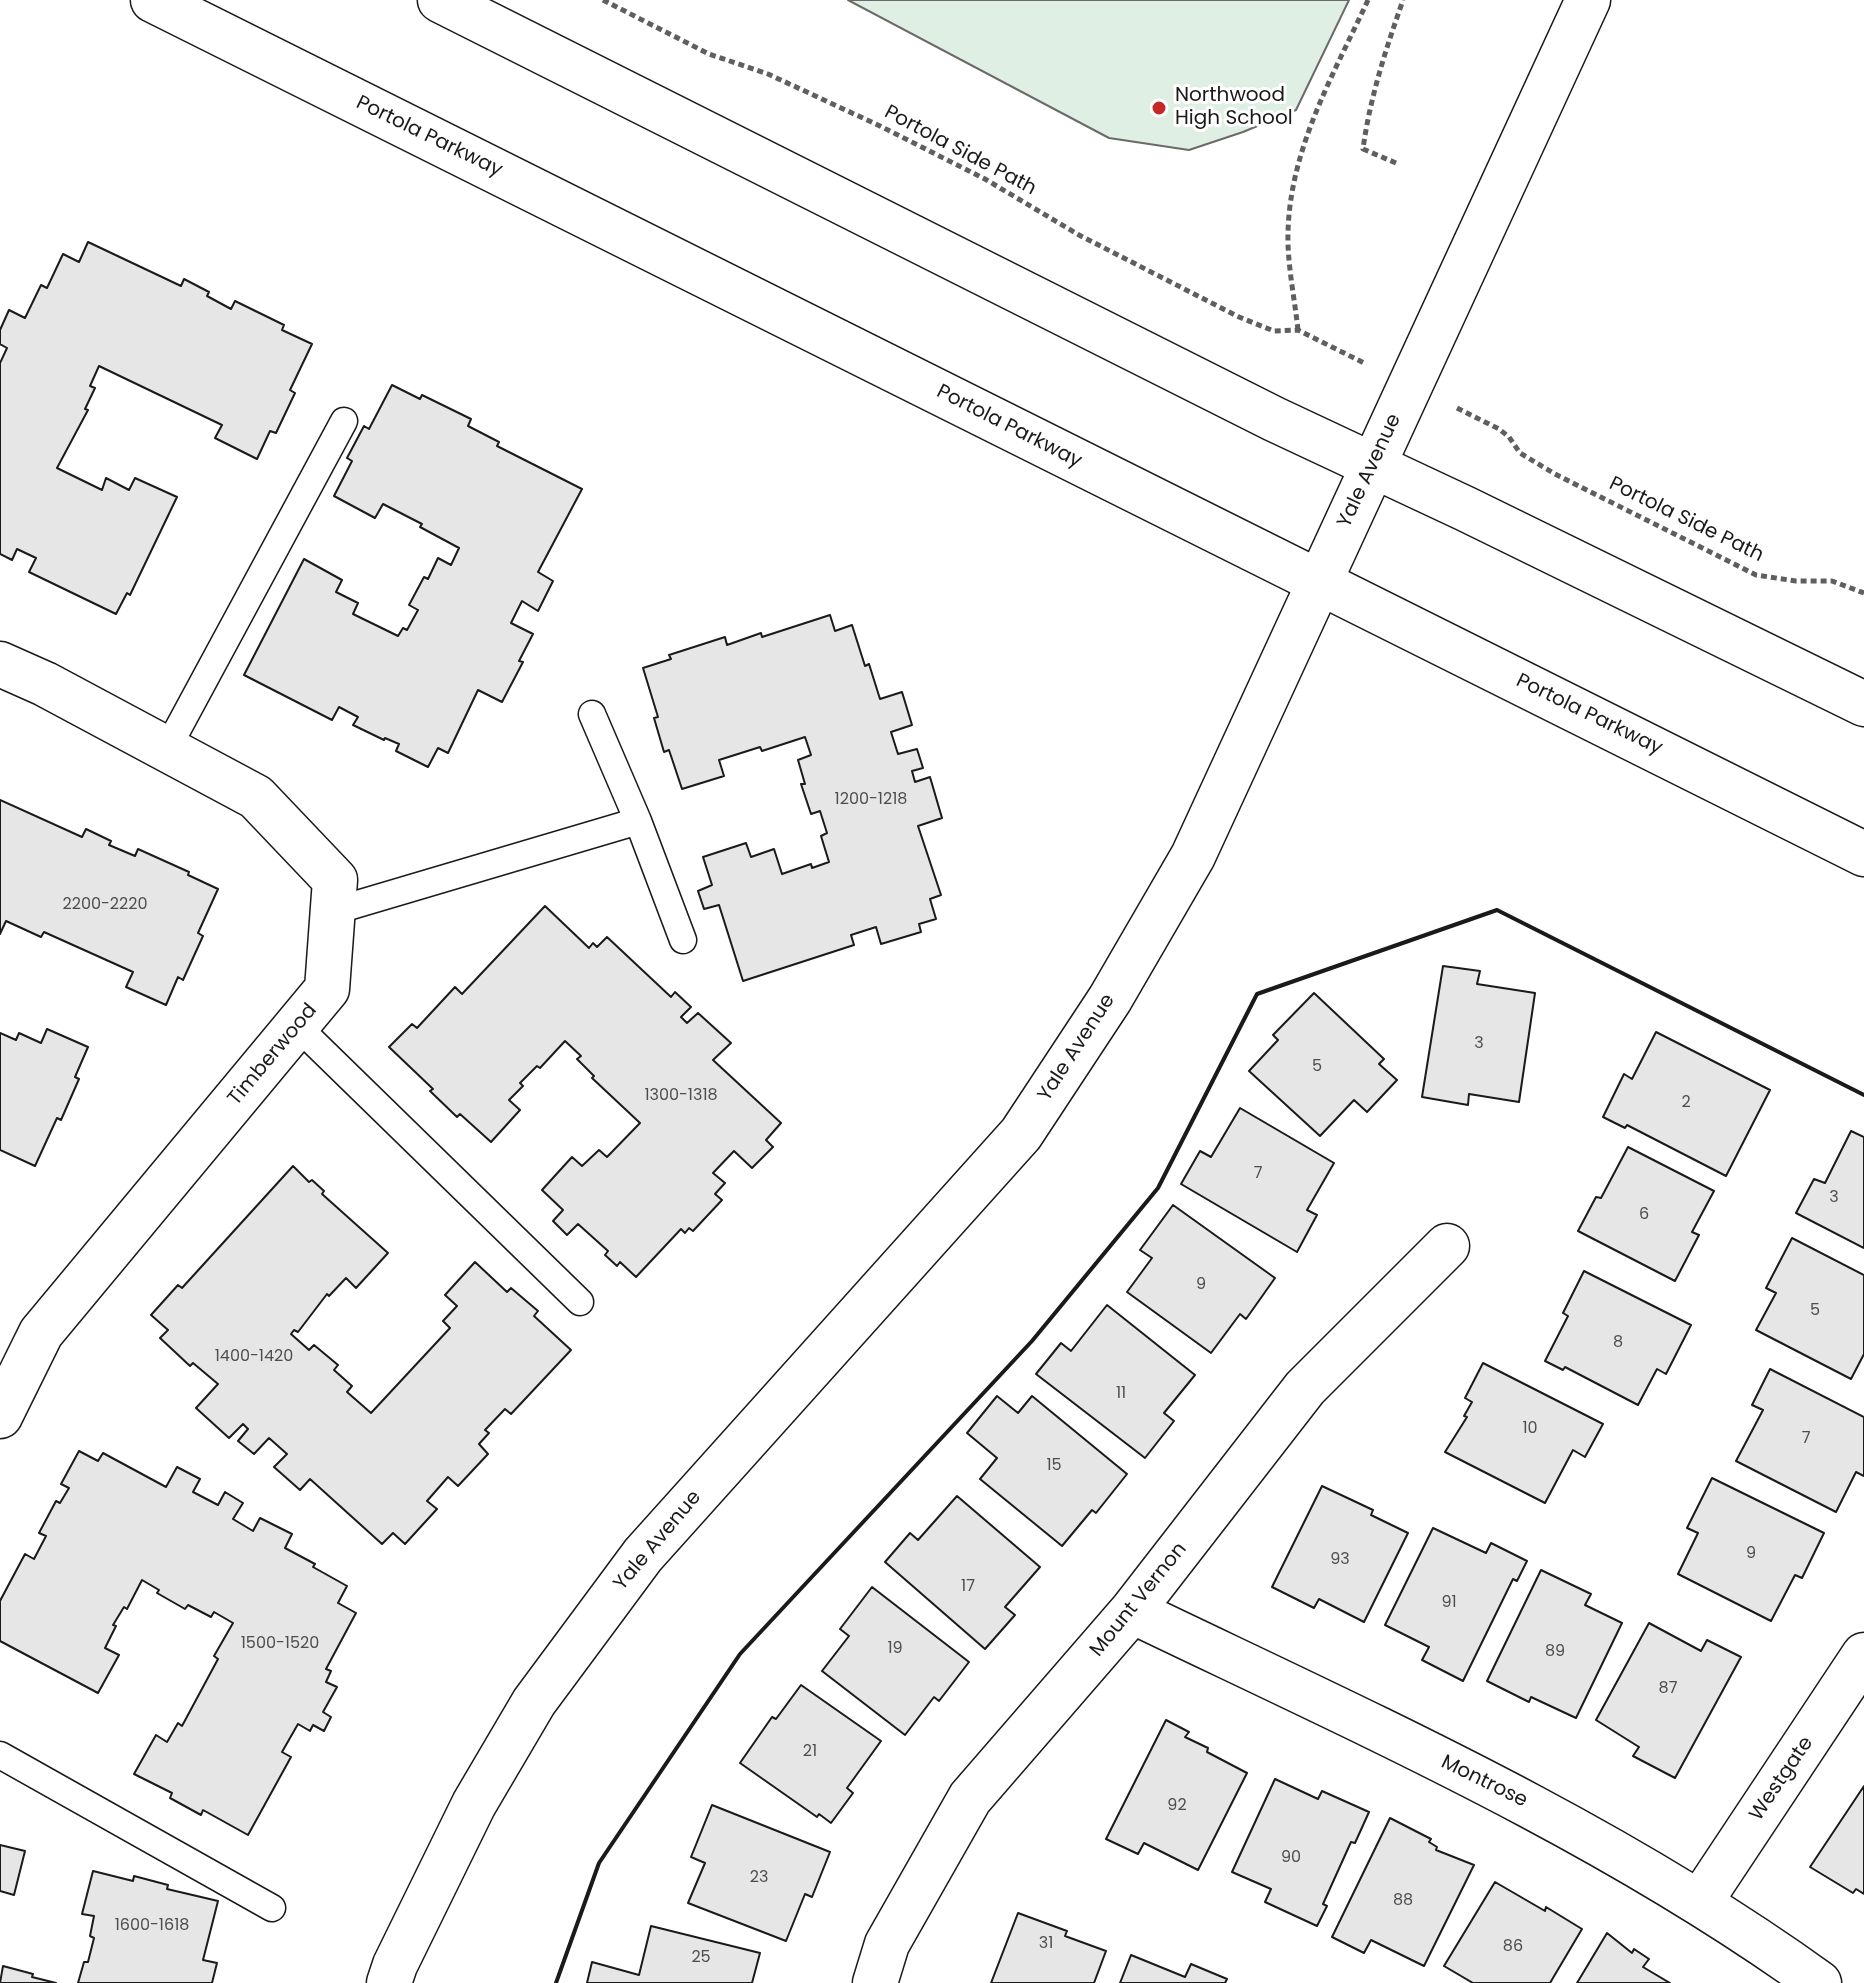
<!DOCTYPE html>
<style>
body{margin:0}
canvas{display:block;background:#fff}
</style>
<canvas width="1864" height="1983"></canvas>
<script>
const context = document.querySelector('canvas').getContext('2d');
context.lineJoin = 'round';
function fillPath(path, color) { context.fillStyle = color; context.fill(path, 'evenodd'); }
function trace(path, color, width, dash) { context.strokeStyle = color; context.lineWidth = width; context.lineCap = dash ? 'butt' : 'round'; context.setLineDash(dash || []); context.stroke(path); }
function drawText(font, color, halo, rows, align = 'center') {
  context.font = font + ' Poppins,sans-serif'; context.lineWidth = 6; context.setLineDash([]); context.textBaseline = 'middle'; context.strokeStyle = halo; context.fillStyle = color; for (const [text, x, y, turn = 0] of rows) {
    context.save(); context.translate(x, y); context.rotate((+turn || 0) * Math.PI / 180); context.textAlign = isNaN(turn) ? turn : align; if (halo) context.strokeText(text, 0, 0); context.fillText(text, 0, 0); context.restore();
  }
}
const green = new Path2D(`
 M 848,0 L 1349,0 L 1296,110 L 1243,132 L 1189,150 L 1109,138 Z`);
fillPath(green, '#e0efe3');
trace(green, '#6a6a6a', 2);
const building = new Path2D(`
 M 88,242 L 181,286 L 184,279 L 209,292 L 207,296 L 231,309 L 235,301 L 284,325 L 282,330 L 312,344 L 290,390 L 295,393 L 276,433 L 270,431 L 257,459 L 215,438 L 222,425 L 99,366 L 90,386 L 95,388 L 85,409 L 88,410 L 57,468 L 102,490 L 106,478 L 129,490 L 135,478 L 177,497 L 130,595 L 127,593 L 116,614 L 29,572 L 36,558 L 17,549 L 12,560 L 0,554 L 0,363 L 7,348 L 0,344 L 0,330 L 9,310 L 25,318 L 41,285 L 47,288 L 63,254 L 79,262 Z
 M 392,385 L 420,399 L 422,395 L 471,419 L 468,426 L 499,442 L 497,446 L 582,489 L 538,572 L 553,581 L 538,611 L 522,601 L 511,623 L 533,634 L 519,661 L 523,662 L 502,702 L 478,690 L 448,753 L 438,748 L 428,767 L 396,751 L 399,744 L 385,738 L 384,740 L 353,725 L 358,717 L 339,707 L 332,720 L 244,675 L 304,559 L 342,580 L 336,592 L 358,603 L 353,614 L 398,636 L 403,628 L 407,630 L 418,610 L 409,605 L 424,577 L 428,579 L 438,558 L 451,565 L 459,548 L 420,527 L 422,524 L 383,504 L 375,518 L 334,496 L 352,461 L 347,458 L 364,426 L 369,429 Z
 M 830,615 L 835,631 L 852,625 L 865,666 L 869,664 L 880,699 L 902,692 L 912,725 L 891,732 L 898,754 L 917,749 L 923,768 L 912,771 L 915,782 L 930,777 L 942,818 L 918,826 L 941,895 L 930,899 L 936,919 L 919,924 L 921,932 L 881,944 L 876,927 L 851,935 L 854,945 L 743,981 L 719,905 L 704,909 L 698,891 L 712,885 L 703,857 L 746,843 L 751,857 L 774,849 L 782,874 L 811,864 L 812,868 L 829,862 L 821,836 L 827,833 L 820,811 L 811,814 L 801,784 L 805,784 L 798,760 L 811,755 L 805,737 L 762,751 L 760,747 L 719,760 L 724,776 L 682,789 L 669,750 L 664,752 L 654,718 L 658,717 L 643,668 L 671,659 L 669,655 L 725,637 L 727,645 L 761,633 L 762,637 Z
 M 0,800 L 82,837 L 86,829 L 111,841 L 109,845 L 135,856 L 138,849 L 189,872 L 188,875 L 218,889 L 198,933 L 203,936 L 183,980 L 178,977 L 166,1005 L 126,987 L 133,972 L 44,932 L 41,937 L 6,921 L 0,934 Z
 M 545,906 L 589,948 L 593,943 L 597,947 L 607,937 L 671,997 L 675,992 L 691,1007 L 681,1017 L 687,1023 L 698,1013 L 731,1043 L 713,1060 L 781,1123 L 766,1140 L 773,1147 L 752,1168 L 734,1151 L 713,1173 L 725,1183 L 715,1194 L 722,1200 L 693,1231 L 689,1228 L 685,1233 L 681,1229 L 636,1277 L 620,1262 L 617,1266 L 605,1255 L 608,1251 L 578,1224 L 567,1235 L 553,1221 L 563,1210 L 542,1190 L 572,1157 L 582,1166 L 599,1150 L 607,1157 L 640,1123 L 592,1078 L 594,1076 L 577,1059 L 581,1056 L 565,1041 L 540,1068 L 537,1066 L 520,1083 L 523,1086 L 509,1100 L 520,1110 L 491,1142 L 460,1114 L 457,1117 L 430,1091 L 433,1089 L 389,1047 L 412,1024 L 417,1028 L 455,987 L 462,994 Z
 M 1443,966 L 1480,971 L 1477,984 L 1535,993 L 1519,1102 L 1469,1094 L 1468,1105 L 1422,1097 Z
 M 1314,993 L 1384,1059 L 1379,1064 L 1397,1080 L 1367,1112 L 1354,1100 L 1320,1136 L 1249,1071 L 1278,1040 L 1273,1035 Z
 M 47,1029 L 88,1047 L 75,1077 L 79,1079 L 61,1120 L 57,1118 L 35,1166 L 0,1150 L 0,1033 L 16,1040 L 19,1033 L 41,1043 Z
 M 1656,1032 L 1770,1090 L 1726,1176 L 1627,1125 L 1625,1128 L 1603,1117 L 1624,1074 L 1632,1079 Z
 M 1240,1108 L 1334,1163 L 1307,1210 L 1317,1215 L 1297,1252 L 1181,1184 L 1200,1151 L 1211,1157 Z
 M 1851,1131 L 1864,1137 L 1864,1248 L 1796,1213 L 1814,1179 L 1825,1183 Z
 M 1628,1147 L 1714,1191 L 1692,1232 L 1699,1235 L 1675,1281 L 1578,1231 L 1596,1197 L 1601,1198 Z
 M 293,1166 L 309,1182 L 312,1180 L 324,1191 L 322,1194 L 388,1253 L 356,1288 L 346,1278 L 329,1296 L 327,1294 L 298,1332 L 294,1330 L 291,1334 L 309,1350 L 314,1345 L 338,1365 L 334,1370 L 352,1386 L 347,1392 L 371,1413 L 450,1328 L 443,1321 L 457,1306 L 445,1295 L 475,1262 L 507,1292 L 511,1288 L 538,1311 L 534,1316 L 571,1350 L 511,1414 L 505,1409 L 485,1430 L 489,1433 L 479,1444 L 488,1454 L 458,1486 L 448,1477 L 427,1501 L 437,1509 L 405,1544 L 393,1533 L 382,1544 L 310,1479 L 300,1490 L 274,1467 L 287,1454 L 269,1438 L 254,1454 L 238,1441 L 248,1429 L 243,1424 L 229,1438 L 196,1408 L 218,1384 L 193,1363 L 190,1366 L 160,1338 L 168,1330 L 151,1315 L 178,1285 L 182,1288 Z
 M 1173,1205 L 1275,1278 L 1246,1319 L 1240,1314 L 1211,1353 L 1127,1292 L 1152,1258 L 1140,1250 Z
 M 1792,1238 L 1864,1275 L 1864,1354 L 1851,1379 L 1756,1330 L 1776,1293 L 1766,1288 Z
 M 1584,1271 L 1691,1325 L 1666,1374 L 1657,1369 L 1638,1405 L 1565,1367 L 1563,1370 L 1545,1361 L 1568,1316 L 1563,1313 Z
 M 1107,1305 L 1195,1375 L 1164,1413 L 1174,1421 L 1145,1458 L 1036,1374 L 1061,1343 L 1071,1351 Z
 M 1483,1363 L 1603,1424 L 1585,1457 L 1573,1450 L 1545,1503 L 1445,1452 L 1467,1417 L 1464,1416 L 1472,1402 L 1465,1398 Z
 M 1770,1369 L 1864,1417 L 1864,1476 L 1856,1472 L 1836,1512 L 1736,1461 L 1763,1410 L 1752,1405 Z
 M 997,1396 L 1018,1413 L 1032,1396 L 1127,1474 L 1096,1513 L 1092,1510 L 1062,1546 L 980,1479 L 997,1458 L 967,1433 Z
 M 79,1451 L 98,1461 L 103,1453 L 166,1487 L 177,1467 L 200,1479 L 193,1492 L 218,1505 L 225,1492 L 243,1503 L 233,1519 L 253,1531 L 260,1518 L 292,1534 L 285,1548 L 315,1564 L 313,1567 L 347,1586 L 338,1603 L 356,1613 L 326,1669 L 331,1671 L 326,1682 L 337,1687 L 323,1712 L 331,1717 L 324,1731 L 313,1725 L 310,1731 L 298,1724 L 282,1752 L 291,1757 L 248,1835 L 203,1810 L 201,1815 L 170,1798 L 172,1793 L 134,1774 L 156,1735 L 167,1742 L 178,1723 L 182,1726 L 218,1659 L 214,1656 L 233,1623 L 214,1612 L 211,1617 L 188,1605 L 185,1609 L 157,1593 L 159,1590 L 142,1580 L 127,1609 L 124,1607 L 113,1625 L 116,1626 L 105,1648 L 119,1655 L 98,1693 L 0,1641 L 0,1601 L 25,1554 L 34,1559 L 46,1536 L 39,1533 L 56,1501 L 60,1503 L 69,1488 L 61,1484 Z
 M 1712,1478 L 1824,1533 L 1802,1578 L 1795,1575 L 1771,1621 L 1678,1574 L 1698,1533 L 1687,1528 Z
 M 1322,1486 L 1373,1510 L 1371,1515 L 1408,1533 L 1364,1622 L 1319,1599 L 1314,1608 L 1272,1587 Z
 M 957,1496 L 1040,1567 L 1005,1607 L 1015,1615 L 985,1649 L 885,1562 L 910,1533 L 918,1540 Z
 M 1433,1528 L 1486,1553 L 1491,1543 L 1527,1561 L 1517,1581 L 1513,1579 L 1463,1681 L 1422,1660 L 1429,1647 L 1385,1625 Z
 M 1541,1570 L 1591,1594 L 1585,1605 L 1622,1623 L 1576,1718 L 1531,1697 L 1529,1702 L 1487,1681 Z
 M 872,1587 L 969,1662 L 939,1701 L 934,1697 L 905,1735 L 822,1671 L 849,1636 L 840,1629 Z
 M 1649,1623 L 1701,1651 L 1707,1640 L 1741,1657 L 1675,1778 L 1633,1756 L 1639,1747 L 1596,1720 Z
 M 801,1685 L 881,1741 L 847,1788 L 853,1793 L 831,1823 L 819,1814 L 817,1817 L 740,1763 L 772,1717 L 776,1719 Z
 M 1166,1720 L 1189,1732 L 1185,1737 L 1208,1748 L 1207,1752 L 1247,1773 L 1198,1870 L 1144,1843 L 1138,1854 L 1106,1839 Z
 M 1275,1779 L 1318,1799 L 1322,1791 L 1369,1812 L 1355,1843 L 1351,1842 L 1323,1904 L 1327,1906 L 1317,1926 L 1265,1902 L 1271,1889 L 1232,1872 Z
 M 1864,1786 L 1864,1894 L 1856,1889 L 1853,1893 L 1810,1867 Z
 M 712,1805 L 830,1852 L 812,1897 L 805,1894 L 786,1941 L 688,1903 L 705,1863 L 691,1857 Z
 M 1390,1818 L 1431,1839 L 1429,1842 L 1437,1847 L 1436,1850 L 1474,1865 L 1424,1966 L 1371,1940 L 1364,1953 L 1332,1937 Z
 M 0,1845 L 25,1851 L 14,1895 L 0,1891 Z
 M 93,1871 L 133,1881 L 134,1876 L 168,1885 L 167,1889 L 218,1901 L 203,1960 L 217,1963 L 212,1983 L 78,1983 L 84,1962 L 88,1962 L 94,1938 L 90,1936 L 94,1916 L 82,1914 Z
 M 1495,1882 L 1545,1911 L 1546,1907 L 1582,1929 L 1550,1983 L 1473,1983 L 1444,1966 Z
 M 1018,1913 L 1067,1931 L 1065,1936 L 1106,1951 L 1094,1983 L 991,1983 Z
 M 651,1926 L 760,1953 L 752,1983 L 587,1983 L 592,1962 L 639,1975 Z
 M 1607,1933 L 1632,1953 L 1634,1949 L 1649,1959 L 1643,1967 L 1670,1983 L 1577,1983 Z
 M 1131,1955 L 1185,1977 L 1191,1964 L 1227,1979 L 1225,1983 L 1120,1983 Z
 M 3,1966 L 33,1974 L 32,1977 L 56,1983 L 0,1983 Z`);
fillPath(building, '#e6e6e6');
trace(building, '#1a1a1a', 2);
const service = new Path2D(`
 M 592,714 L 638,821 L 683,940
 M 167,749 L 344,421
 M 334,911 L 638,821
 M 297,1026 L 580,1302
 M 0,1755 L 272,1908`);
const minor = new Path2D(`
 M 0,664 L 45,684 L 256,797 L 335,880 L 327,989 L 41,1333 L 0,1416
 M 1132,1611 C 1367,1724 1607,1830 1819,1983
 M 1700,1902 L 1864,1655
 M 875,1983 L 887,1944 L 970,1798 L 1132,1611 L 1305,1388 L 1447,1246`);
const tertiary = new Path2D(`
 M 389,1983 L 395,1965 L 474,1804 L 534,1702 L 643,1555 L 1021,1134 L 1110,999 L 1193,856 L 1588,0`);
const primary = new Path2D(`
 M 153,0 L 1864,854
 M 440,0 L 1274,419 L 1466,509 L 1864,704`);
trace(service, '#1a1a1a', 29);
trace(minor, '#1a1a1a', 47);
trace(tertiary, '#1a1a1a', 47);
trace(primary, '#1a1a1a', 47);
trace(new Path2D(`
 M 603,0 L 709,54 L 768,74 L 880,126 L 985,179 L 1079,235 L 1239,317 L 1274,331 L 1298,330 L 1366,364
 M 1396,163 L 1363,149 C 1370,97 1386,49 1403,0
 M 1298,330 C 1295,302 1289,273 1288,244 C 1286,155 1332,78 1368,0
 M 1457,408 L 1499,429 L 1509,437 L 1520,453 L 1555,474 L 1756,575 L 1796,581 L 1832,581 L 1864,593`), '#5f5f5f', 5, [6, 4]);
trace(service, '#fff', 26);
trace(minor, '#fff', 44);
trace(tertiary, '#fff', 44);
trace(primary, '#fff', 44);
trace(new Path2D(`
 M 556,1983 L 599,1863 L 740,1654 L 1032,1341 L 1158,1188 L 1257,994 L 1497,910 L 1864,1095`), '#1a1a1a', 4);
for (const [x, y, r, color] of [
 [1159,108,8,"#c62828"]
]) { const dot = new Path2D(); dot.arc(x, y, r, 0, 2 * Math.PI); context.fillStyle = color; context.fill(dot); trace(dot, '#fff', 3); }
drawText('16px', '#4d4d4d', null, [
 ["1200-1218",871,800],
 ["2200-2220",105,905],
 ["3",1479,1044],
 ["5",1317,1067],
 ["1300-1318",681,1096],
 ["2",1686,1103],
 ["7",1258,1174],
 ["3",1834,1198],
 ["6",1644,1215],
 ["9",1201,1285],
 ["5",1815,1311],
 ["8",1618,1343],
 ["1400-1420",254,1357],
 ["11",1121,1394],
 ["10",1530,1429],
 ["7",1806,1439],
 ["15",1054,1466],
 ["9",1751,1554],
 ["93",1340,1560],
 ["17",968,1587],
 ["91",1449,1603],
 ["1500-1520",280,1644],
 ["19",895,1649],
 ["89",1555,1652],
 ["87",1668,1689],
 ["21",810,1752],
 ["92",1177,1806],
 ["90",1291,1858],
 ["23",759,1878],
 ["88",1403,1901],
 ["1600-1618",152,1926],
 ["31",1046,1944],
 ["86",1513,1947],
 ["25",701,1958]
]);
drawText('20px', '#1a1a1a', '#fff', [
 ["Northwood",1175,96],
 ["High School",1175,119]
], 'left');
drawText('20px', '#1a1a1a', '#fff', [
 ["Portola Parkway",429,137,26],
 ["Portola Side Path",960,151,28],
 ["Portola Parkway",1009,427,27],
 ["Yale Avenue",1370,471,-65],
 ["Portola Side Path",1686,520,26],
 ["Portola Parkway",1589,715,26],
 ["Yale Avenue",1077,1048,-57],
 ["Timberwood",273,1055,-50],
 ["Yale Avenue",658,1541,-50],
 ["Mount Vernon",1139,1600,-51],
 ["Westgate",1782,1779,-56],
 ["Montrose",1484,1782,26]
]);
</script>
